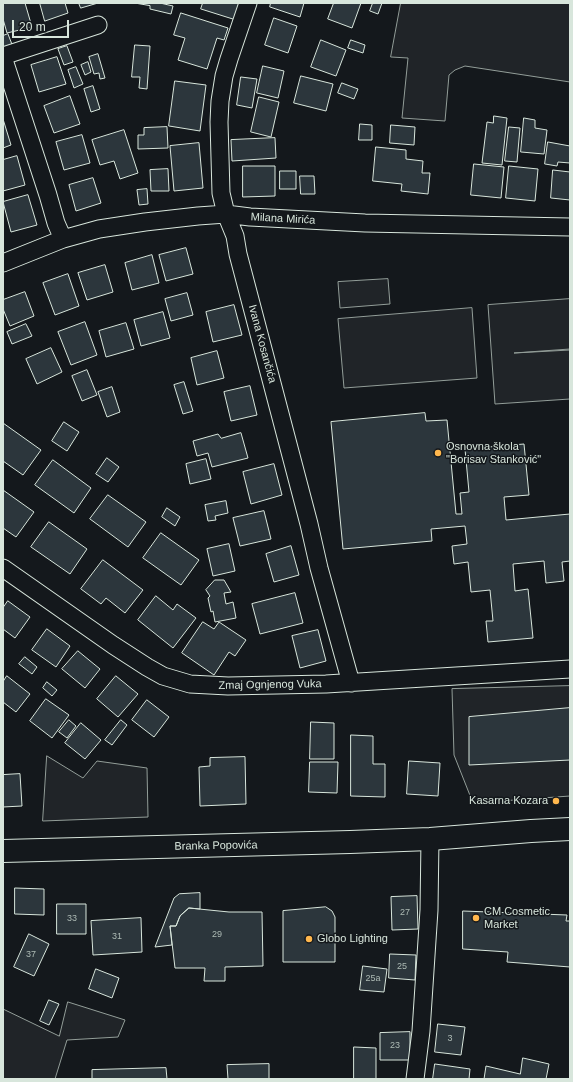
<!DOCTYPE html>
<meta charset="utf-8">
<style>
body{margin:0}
#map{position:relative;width:573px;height:1082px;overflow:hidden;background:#14181c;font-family:Arial,sans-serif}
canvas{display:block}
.frame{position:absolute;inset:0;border:4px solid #d8e6dc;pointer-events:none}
.scale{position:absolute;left:12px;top:20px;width:57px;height:18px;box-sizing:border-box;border:2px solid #d8e6dc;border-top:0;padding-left:5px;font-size:12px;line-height:14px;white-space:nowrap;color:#d8e6dc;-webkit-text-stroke:3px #14181c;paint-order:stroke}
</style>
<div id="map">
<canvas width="573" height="1082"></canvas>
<div class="frame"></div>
<div class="scale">20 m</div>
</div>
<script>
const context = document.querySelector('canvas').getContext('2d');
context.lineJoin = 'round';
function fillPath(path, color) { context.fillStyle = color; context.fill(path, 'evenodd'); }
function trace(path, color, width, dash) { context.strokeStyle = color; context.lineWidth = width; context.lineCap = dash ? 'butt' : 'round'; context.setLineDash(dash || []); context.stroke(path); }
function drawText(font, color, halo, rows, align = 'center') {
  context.font = font + ' Arial,sans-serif'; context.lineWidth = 3; context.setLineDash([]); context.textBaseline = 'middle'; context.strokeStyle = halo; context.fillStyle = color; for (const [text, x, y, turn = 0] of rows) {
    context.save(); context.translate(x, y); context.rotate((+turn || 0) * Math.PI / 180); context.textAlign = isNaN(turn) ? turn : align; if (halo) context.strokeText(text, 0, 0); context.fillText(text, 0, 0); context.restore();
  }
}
const green = new Path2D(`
 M 401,3 L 570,3 L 570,82 L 465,66 L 455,70 L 449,75 L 445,121 L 402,118 L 408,58 L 391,57 Z
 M 388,279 L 390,304 L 340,308 L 338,282 Z
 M 570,299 L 570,349 L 514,353 L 570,350 L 570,399 L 495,404 L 488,305 Z
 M 472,308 L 477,378 L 344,388 L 338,319 Z
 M 570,686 L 570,796 L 473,803 L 454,755 L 452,689 Z
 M 47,756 L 83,778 L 97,761 L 147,768 L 148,817 L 43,821 Z
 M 68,1002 L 125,1020 L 118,1037 L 67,1040 L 55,1079 L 3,1079 L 3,1009 L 59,1036 Z`);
fillPath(green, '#202428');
trace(green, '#939e99', 1);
const building = new Path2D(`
 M 7,3 L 25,3 L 32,27 L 7,33 L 3,19 L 3,4 Z
 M 40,3 L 65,3 L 68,13 L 45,21 Z
 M 79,3 L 98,3 L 81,8 Z
 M 135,3 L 160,3 L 173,6 L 171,14 L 150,9 L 150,6 Z
 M 203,3 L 241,3 L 236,20 L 201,9 Z
 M 271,3 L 304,3 L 300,17 L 270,7 Z
 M 334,3 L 361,3 L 352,28 L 328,19 Z
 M 373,3 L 382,3 L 378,14 L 370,11 Z
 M 181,13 L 228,28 L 224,40 L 217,38 L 207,69 L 178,60 L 185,38 L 174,35 Z
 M 274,18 L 297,26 L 288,53 L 265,45 Z
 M 8,34 L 13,47 L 3,50 L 3,36 Z
 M 321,40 L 346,50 L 336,76 L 311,67 Z
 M 351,40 L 365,45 L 363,53 L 348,48 Z
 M 135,45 L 150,46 L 147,89 L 139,88 L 140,77 L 132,77 Z
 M 67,46 L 73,62 L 64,65 L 58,49 Z
 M 98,54 L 105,78 L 100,79 L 99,73 L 94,74 L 89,57 Z
 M 57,57 L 66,84 L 39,92 L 31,65 Z
 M 88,62 L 91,72 L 85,75 L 81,65 Z
 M 263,66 L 284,71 L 278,98 L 257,93 Z
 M 76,67 L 83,84 L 74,88 L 68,70 Z
 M 301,76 L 333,84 L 326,111 L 294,103 Z
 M 241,77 L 257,79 L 252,108 L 237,105 Z
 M 175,81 L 206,85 L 200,131 L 169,126 Z
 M 342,83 L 358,89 L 354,99 L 338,93 Z
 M 93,86 L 100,109 L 91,112 L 84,89 Z
 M 70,96 L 80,124 L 54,133 L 44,106 Z
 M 259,97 L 279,102 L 271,137 L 251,132 Z
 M 494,116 L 507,118 L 502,165 L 482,163 L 487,122 L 493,123 Z
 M 524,118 L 535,120 L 535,128 L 547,130 L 544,154 L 521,152 Z
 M 3,119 L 11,145 L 3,148 Z
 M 360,124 L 372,125 L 372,140 L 359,140 Z
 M 391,125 L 415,127 L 414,145 L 390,143 Z
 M 167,127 L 168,148 L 138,149 L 138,135 L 144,135 L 144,128 Z
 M 509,127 L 520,128 L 517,162 L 505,161 Z
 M 124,130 L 138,173 L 120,179 L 114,161 L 100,165 L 92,140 Z
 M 82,135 L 90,163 L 64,170 L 56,142 Z
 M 275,138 L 276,158 L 232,161 L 231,140 Z
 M 548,142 L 570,146 L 570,163 L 558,162 L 557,166 L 545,164 Z
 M 199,143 L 203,188 L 174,191 L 170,146 Z
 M 376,147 L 406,150 L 406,159 L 423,161 L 422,173 L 430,173 L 428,194 L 401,191 L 402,184 L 373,181 Z
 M 17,156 L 25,185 L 3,191 L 3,160 Z
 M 474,164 L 504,167 L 501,198 L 471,195 Z
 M 243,166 L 275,166 L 275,196 L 243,197 Z
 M 509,166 L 538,169 L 535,201 L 506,198 Z
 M 168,169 L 169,191 L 151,191 L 150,170 Z
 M 553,170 L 570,172 L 570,200 L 551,198 Z
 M 280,171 L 296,171 L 296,189 L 280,189 Z
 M 300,176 L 314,176 L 315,194 L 301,194 Z
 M 93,178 L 101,203 L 76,211 L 69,185 Z
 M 147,189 L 148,204 L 139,205 L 137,190 Z
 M 28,195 L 37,225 L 11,232 L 3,202 Z
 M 186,248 L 193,274 L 166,281 L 159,255 Z
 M 152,255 L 159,283 L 132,290 L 125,263 Z
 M 105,265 L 113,292 L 87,300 L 78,273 Z
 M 68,274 L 79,306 L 55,315 L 43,283 Z
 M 25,292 L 34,316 L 10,326 L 3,309 L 3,300 Z
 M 187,293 L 193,315 L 171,321 L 165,299 Z
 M 234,305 L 242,335 L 213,342 L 206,312 Z
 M 163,312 L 170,338 L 141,346 L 134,320 Z
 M 85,322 L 97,355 L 71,365 L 58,332 Z
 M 126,323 L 134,349 L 106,357 L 99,331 Z
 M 26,324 L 32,336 L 12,344 L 7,332 Z
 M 51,348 L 62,372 L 37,384 L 26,359 Z
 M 217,351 L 224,378 L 197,385 L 191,358 Z
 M 87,370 L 97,395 L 82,401 L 72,376 Z
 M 184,382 L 193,411 L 183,414 L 174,385 Z
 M 250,386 L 257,415 L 231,421 L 224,392 Z
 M 112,387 L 120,412 L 107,417 L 98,392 Z
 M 425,413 L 426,421 L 447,420 L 456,514 L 462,514 L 460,493 L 469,492 L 465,449 L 524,444 L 529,495 L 504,497 L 506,520 L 570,514 L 570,561 L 562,562 L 564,581 L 546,583 L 544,561 L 513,564 L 515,591 L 528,589 L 533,638 L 488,642 L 486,621 L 493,621 L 490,590 L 471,592 L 468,562 L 454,564 L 452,546 L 467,544 L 465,526 L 431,529 L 432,541 L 343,549 L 331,422 Z
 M 64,422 L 79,432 L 67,451 L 52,441 Z
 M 3,423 L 41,450 L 23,475 L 3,461 Z
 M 241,433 L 248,458 L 212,467 L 208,453 L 197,456 L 193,441 L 218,434 L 221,438 Z
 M 107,458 L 119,467 L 108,482 L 96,474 Z
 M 206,459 L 211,479 L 190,484 L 186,464 Z
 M 53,460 L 91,488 L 74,513 L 35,485 Z
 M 274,464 L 282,495 L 251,504 L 243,472 Z
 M 3,490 L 34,512 L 16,537 L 3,528 Z
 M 108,495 L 146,522 L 128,547 L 90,519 Z
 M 226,501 L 228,513 L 215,516 L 216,520 L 208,521 L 205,505 Z
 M 167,508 L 180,517 L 175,526 L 162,517 Z
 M 264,511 L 271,539 L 240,546 L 233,518 Z
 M 49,522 L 87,549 L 70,574 L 31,547 Z
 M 161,533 L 199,560 L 181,585 L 143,558 Z
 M 229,544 L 235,571 L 213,576 L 207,549 Z
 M 291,546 L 299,575 L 274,582 L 266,554 Z
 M 103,560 L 143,590 L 125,613 L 106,598 L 101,604 L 81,589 Z
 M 215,580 L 224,580 L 231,592 L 224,593 L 226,604 L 233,602 L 236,618 L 215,622 L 213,611 L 211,612 L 208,598 L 210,596 L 206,590 Z
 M 295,593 L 303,623 L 260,634 L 252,604 Z
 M 156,596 L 173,610 L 177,604 L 196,618 L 173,648 L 138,620 Z
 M 8,601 L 30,617 L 15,638 L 3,629 L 3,608 Z
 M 203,622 L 214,629 L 219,622 L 246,640 L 235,656 L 229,652 L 214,675 L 182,653 Z
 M 47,629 L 70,646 L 56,667 L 32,650 Z
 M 318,630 L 326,661 L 300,668 L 292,636 Z
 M 78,651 L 100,669 L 85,688 L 62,669 Z
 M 25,657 L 37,667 L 32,674 L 19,664 Z
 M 7,676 L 30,694 L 16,712 L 3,702 L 3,682 Z
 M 116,676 L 138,694 L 118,717 L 97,699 Z
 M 47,682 L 57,690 L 52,696 L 43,688 Z
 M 46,699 L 69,715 L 52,738 L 30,721 Z
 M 147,700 L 169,717 L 154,737 L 132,720 Z
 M 570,708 L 570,760 L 469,765 L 469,717 Z
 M 69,720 L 76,726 L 67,738 L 59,732 Z
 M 121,720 L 127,725 L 112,745 L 105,740 Z
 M 311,722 L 334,723 L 334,759 L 310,759 Z
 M 81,723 L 101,740 L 85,759 L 65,743 Z
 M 351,735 L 373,736 L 373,764 L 385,764 L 385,797 L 351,796 Z
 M 245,757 L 246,804 L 200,806 L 199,767 L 210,766 L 210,758 Z
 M 409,761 L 440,763 L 438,796 L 407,794 Z
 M 310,762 L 338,762 L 337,793 L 309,792 Z
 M 20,774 L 22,806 L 3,807 L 3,775 Z
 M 15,888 L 44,889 L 44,915 L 15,914 Z
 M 200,893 L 200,909 L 189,908 L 180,916 L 176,926 L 170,926 L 172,945 L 155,947 L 174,898 L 179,894 Z
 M 417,896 L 418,929 L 392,930 L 391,897 Z
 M 57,904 L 86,904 L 86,934 L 57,934 Z
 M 326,907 L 332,911 L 335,917 L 335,962 L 283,962 L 283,911 Z
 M 189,908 L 229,912 L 262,912 L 263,966 L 225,967 L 225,981 L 204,981 L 205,968 L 175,968 L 170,926 L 176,926 L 180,916 Z
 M 463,911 L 567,915 L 566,921 L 570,921 L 570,967 L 507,962 L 508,952 L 463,949 Z
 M 141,918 L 142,952 L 93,955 L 91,921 Z
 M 29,934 L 49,944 L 34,976 L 14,967 Z
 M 390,954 L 416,955 L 415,980 L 389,978 Z
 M 363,966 L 387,969 L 384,992 L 360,990 Z
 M 96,969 L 119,978 L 112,998 L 89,989 Z
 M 49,1000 L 59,1004 L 49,1025 L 40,1021 Z
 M 438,1024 L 465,1027 L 461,1055 L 435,1052 Z
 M 410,1032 L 410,1060 L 380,1060 L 380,1033 Z
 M 354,1047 L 376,1048 L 376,1079 L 354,1079 Z
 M 523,1058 L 549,1064 L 546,1079 L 484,1079 L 486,1066 L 520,1074 Z
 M 269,1064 L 269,1079 L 228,1079 L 227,1065 Z
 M 435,1064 L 470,1069 L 469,1079 L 433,1079 Z
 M 166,1068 L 167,1079 L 92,1079 L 92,1070 Z`);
fillPath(building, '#2c363c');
trace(building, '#d8e6dc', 1);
const minor = new Path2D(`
 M 248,3 L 229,59 L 224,76 L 220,101 L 219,122 L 221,193 L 226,214 L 235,236 L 238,254 L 309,524 L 319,568 L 351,683
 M 3,56 L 98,25
 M 3,57 L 48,195 L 56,223 L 63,239
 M 3,263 L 63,239 L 99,229 L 145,222 L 198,216 L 226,214 L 250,217 L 365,223 L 570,227
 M 3,568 L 113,645 L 147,667 L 163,676 L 190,684 L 228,686 L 326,684 L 570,669
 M 415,1079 L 421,1031 L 429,910 L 430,839`);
const primary = new Path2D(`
 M 3,851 L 350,842 L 430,839 L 531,831 L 570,829`);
trace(minor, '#d8e6dc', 19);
trace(primary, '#d8e6dc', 24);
trace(minor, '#14181c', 17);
trace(primary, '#14181c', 22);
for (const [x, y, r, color] of [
 [438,453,4,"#ffb74d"],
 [556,801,4,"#ffb74d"],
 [476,918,4,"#ffb74d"],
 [309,939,4,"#ffb74d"]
]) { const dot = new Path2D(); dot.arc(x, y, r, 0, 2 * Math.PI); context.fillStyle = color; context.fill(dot); trace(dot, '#14181c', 1.5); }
drawText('9px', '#adbab4', null, [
 ["27",405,913],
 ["33",72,919],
 ["29",217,935],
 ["31",117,937],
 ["37",31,955],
 ["25",402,967],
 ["25a",373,979],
 ["3",450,1039],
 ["23",395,1046]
]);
drawText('11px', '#d8e6dc', '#14181c', [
 ["Milana Mirića",283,219,3],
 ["Ivana Kosančića",262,344,75],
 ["Zmaj Ognjenog Vuka",270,685,-1],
 ["Branka Popovića",216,846,-1]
]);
drawText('11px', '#d8e6dc', '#14181c', [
 ["Osnovna škola",446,447],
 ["\"Borisav Stanković\"",446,460],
 ["Kasarna Kozara",548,801,"right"],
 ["CM Cosmetic",484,912],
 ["Market",484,925],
 ["Globo Lighting",317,939]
], 'left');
</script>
